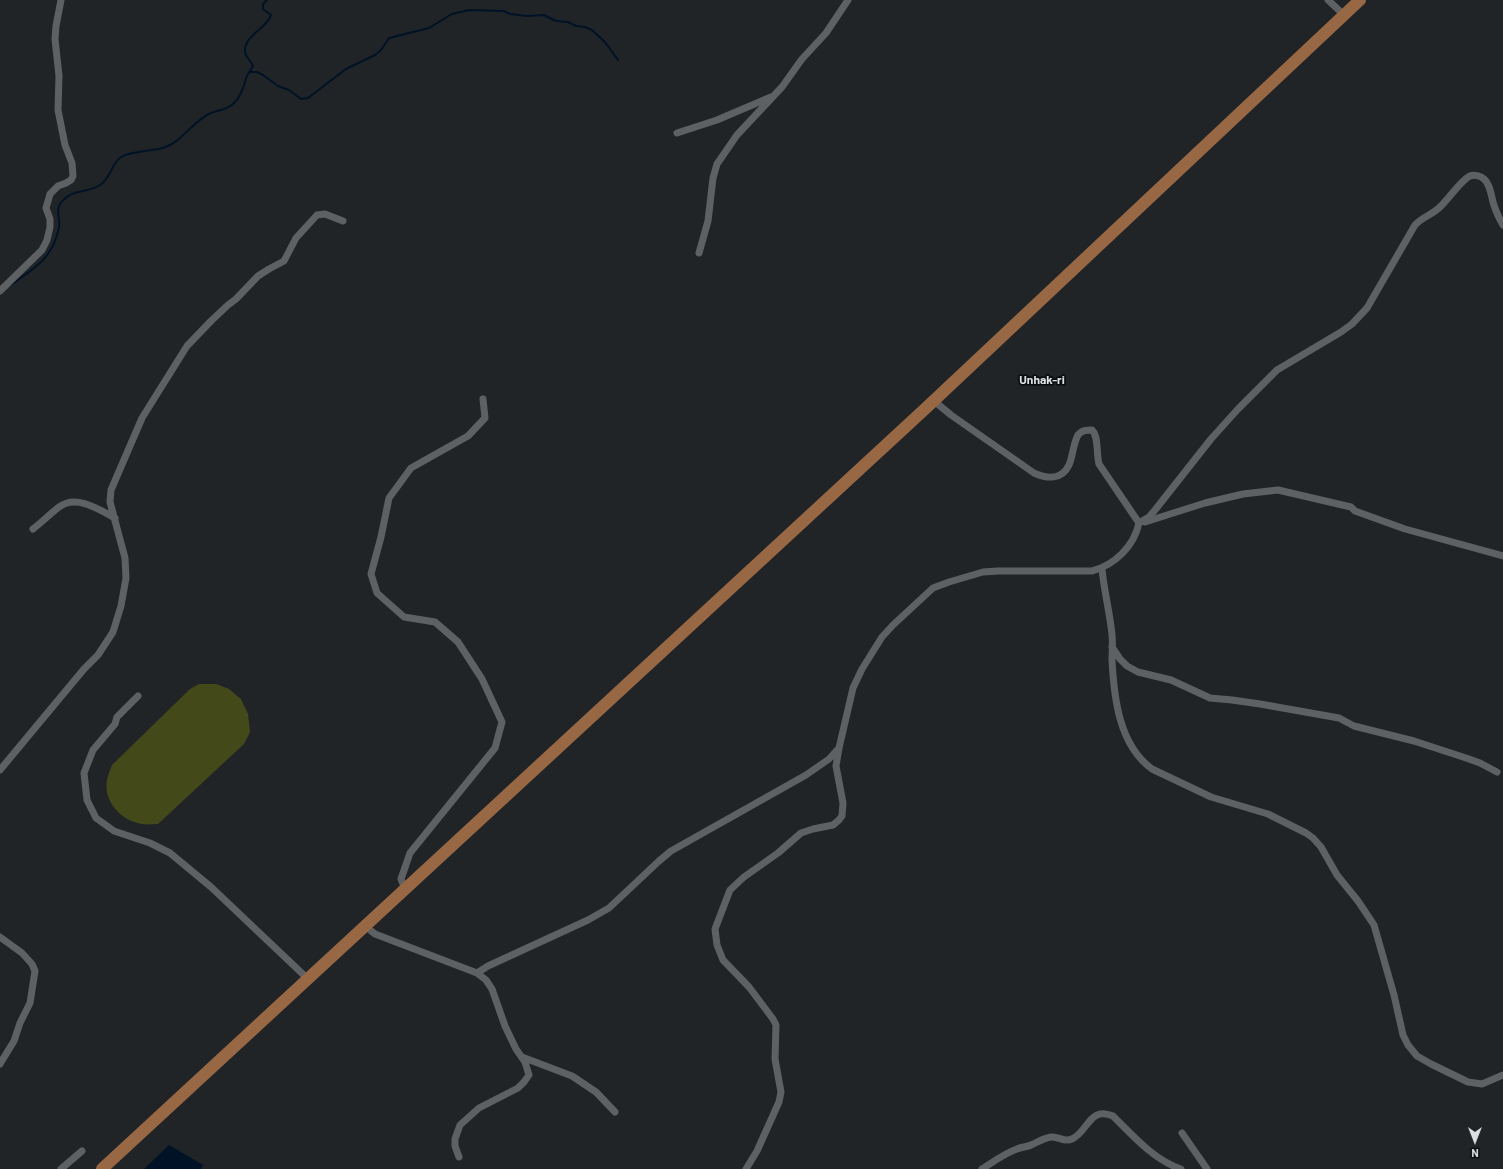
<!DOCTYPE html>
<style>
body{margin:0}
#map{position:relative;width:1503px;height:1169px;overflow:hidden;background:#212427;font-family:Barlow,sans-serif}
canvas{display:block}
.north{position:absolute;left:1455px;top:1121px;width:40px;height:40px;-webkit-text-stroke:3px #0c0d0e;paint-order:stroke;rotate:180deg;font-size:11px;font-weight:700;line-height:16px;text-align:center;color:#dde0e2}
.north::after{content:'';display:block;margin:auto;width:14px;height:18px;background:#dde0e2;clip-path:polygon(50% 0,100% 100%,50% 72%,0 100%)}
</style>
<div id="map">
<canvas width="1503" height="1169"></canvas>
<div class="north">N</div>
</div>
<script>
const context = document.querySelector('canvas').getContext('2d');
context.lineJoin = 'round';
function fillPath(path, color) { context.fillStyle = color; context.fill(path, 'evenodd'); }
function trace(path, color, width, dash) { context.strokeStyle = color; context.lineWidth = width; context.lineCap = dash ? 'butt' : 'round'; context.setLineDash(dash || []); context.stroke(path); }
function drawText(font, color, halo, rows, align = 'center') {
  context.font = font + ' Barlow,sans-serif'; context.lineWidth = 3.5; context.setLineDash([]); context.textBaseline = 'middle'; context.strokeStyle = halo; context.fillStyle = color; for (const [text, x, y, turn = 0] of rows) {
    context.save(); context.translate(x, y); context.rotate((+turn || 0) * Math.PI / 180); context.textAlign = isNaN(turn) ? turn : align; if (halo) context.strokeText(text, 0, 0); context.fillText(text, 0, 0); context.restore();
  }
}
fillPath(new Path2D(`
 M 199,684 L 216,684 L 229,689 L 241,699 L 248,714 L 250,732 L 244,744 L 158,824 C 153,824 147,825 142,824 C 121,821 103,801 107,780 C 108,775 110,770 112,765 L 190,689 Z`), '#44491a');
fillPath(new Path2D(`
 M 169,1145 L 203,1165 L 201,1169 L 144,1169 Z`), '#001226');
trace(new Path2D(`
 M 250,72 L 257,72 L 263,75 L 278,86 L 289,90 L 301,99 L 308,98 L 346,69 L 375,55 L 381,50 L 389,38 L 429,28 L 452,14 L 469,10 L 504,11 L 510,14 L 527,16 L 544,15 L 556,21 L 568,22 L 576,26 L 585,27 L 592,30 L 605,42 L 618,60
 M 12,284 C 36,267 52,259 59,228 C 61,220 55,212 60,204 C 71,188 86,194 100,185 C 111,178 111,164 121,157 C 131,151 152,151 163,148 C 181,143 192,122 209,114 C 220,109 227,111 236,101 C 241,95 244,86 246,79 C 247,74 251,70 253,66 C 251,62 248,58 246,55 C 239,38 268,28 271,15 L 263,9 L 263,4 L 267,0`), '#001226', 2);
trace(new Path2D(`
 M 1328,0 L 1344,15
 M 677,133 L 717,120 L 771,97
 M 699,253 L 708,221 L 713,178 L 717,164 L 737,135 L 782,87 L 802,59 L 826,33 L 848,0
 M 0,291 L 42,250 L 47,240 L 50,227 L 50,219 L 46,208 L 50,194 L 58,186 L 66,183 L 71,180 L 73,176 L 72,163 L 65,145 L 58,110 L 59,76 L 55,39 L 56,26 L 61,0
 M 934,401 L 951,415 L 1034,473 C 1047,479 1062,480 1069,465 C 1073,456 1073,444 1078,435 C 1082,430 1087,430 1092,430 C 1099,437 1096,453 1099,464 L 1139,523
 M 1145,522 L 1205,503 L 1243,494 L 1278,490 L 1351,507 L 1355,511 L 1405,529 L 1503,556
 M 33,529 C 42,522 50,514 59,507 C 77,494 100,510 115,518
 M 1102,569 C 1104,591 1110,613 1112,635 C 1113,644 1112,652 1112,660 C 1114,698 1119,745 1152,769 L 1211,797 L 1268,814 L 1306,833 L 1313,838 L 1321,847 L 1337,875 L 1358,901 L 1374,925 L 1394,995 L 1403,1035 L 1408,1045 L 1417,1056 L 1431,1064 L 1468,1082 L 1482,1084 L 1503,1075
 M 1112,647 L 1120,659 L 1127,666 L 1138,672 L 1171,680 L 1210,698 L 1232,700 L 1260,704 L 1339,718 L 1354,726 L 1414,741 L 1466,758 L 1480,763 L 1497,772
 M 138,696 L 117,717 L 115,724 L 93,750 L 84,773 L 87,800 L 96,818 L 114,831 L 150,843 L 170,853 L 211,887 L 308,979
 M 0,770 L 84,669 L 98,655 L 113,632 L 121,606 L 126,578 L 125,558 L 110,502 L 111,490 L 142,418 L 187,346 L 211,321 L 228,305 L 236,299 L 258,276 L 269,269 L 284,261 L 296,238 L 317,215 L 325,214 L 343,221
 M 405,889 L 401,879 L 410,853 L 495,748 L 502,722 L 482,679 L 458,642 L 435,622 L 404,617 L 377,593 L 371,574 L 381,537 L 389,498 L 411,468 L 468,436 L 485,418 L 483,399
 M 365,926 L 375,934 L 477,973 L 486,980 L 492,989 L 505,1026 L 516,1049 L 525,1062 L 529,1075 L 524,1082 L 518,1088 L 479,1108 L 460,1125 L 455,1139 L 455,1146 L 459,1157
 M 0,937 L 22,953 L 32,964 L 35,971 L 30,1003 L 20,1023 L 14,1041 L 0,1064
 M 477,973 L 488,966 L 588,920 L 609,908 L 659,861 L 671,851 L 806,775 L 829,759 L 839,748
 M 522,1057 L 572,1076 L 596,1092 L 615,1112
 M 1182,1133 L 1207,1169
 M 61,1169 L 82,1151
 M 746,1169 L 757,1151 L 779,1102 L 781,1092 L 775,1059 L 776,1025 L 773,1019 L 749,987 L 723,960 L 717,945 L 715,929 L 730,890 L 744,877 L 778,853 L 801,833 L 813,829 L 833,825 L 839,820 L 842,816 L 843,803 L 836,766 L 839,748 L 853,688 L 862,669 L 882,637 L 893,625 L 933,588 L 949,582 L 983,572 L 998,571 L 1092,571 C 1115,565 1134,546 1139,523 L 1149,517 L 1155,510 L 1211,439 L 1238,409 L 1277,370 L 1341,332 L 1352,324 L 1367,308 L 1415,225 C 1422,217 1432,215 1440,207 C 1448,200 1461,180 1470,176 C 1474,174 1481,176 1484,179 C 1491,185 1491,197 1494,205 C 1496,212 1499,218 1503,225
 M 982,1169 C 993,1162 1005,1153 1017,1149 C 1021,1147 1027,1147 1031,1145 C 1038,1142 1044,1138 1051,1137 C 1059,1136 1064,1143 1072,1139 C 1088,1132 1089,1106 1113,1116 C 1133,1136 1154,1160 1181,1169`), '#5d6164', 7);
trace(new Path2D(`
 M 102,1169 L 926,408 L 1360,0`), '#986844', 12);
drawText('bold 12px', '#dee2e6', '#0c0d0e', [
 ["Unhak-ri",1042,380]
]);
</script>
